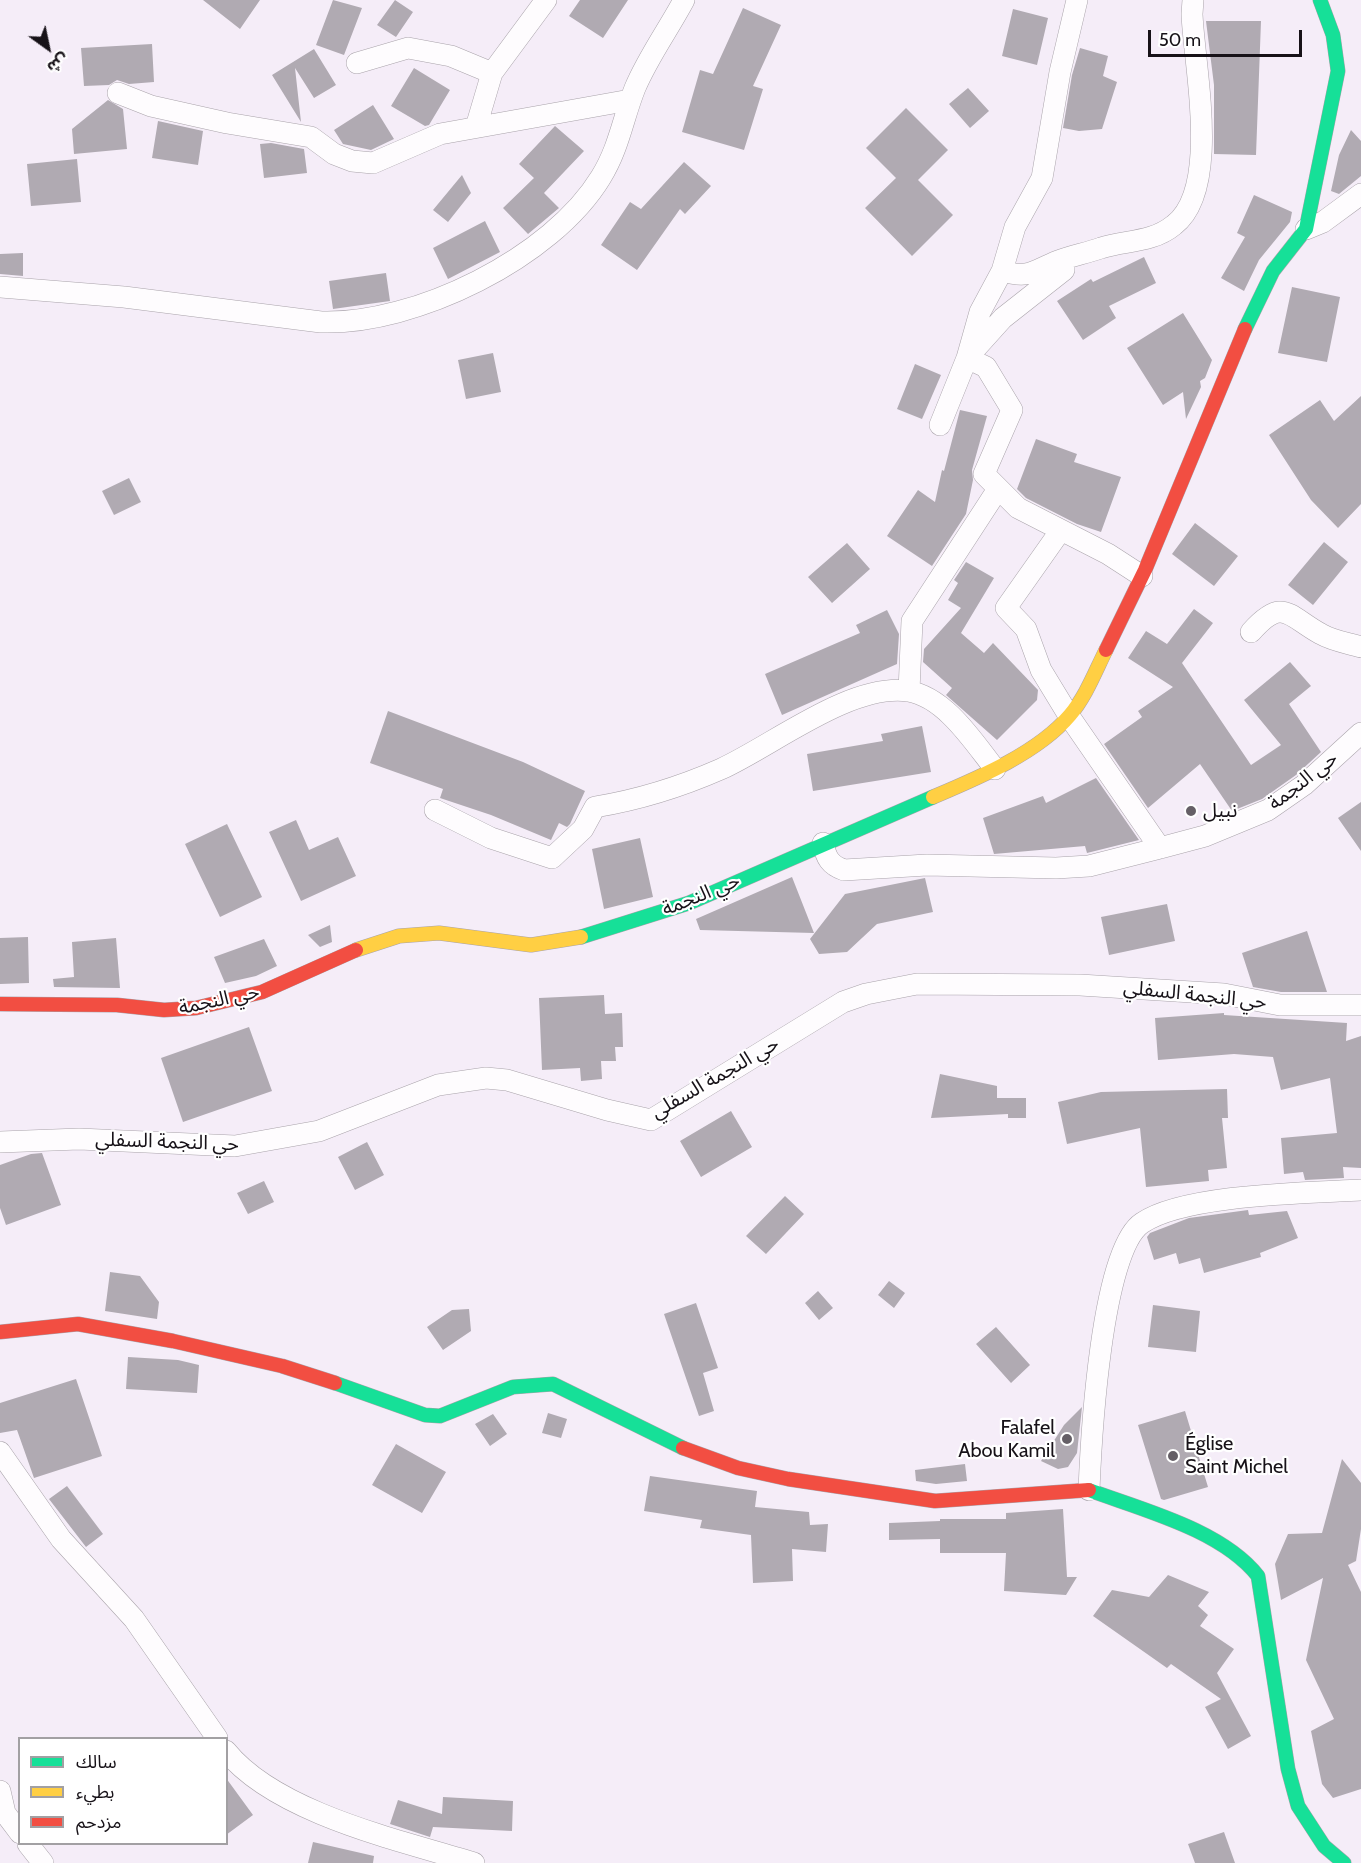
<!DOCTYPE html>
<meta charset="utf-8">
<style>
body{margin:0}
#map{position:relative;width:1361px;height:1863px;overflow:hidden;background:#f5edf8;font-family:Cabin,"Noto Sans Arabic",sans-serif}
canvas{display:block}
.legend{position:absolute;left:18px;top:1737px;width:210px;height:108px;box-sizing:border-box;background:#fff;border:2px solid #a2a0a3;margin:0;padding:8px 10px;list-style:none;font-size:18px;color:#171218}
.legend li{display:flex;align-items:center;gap:12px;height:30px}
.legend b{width:30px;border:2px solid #a2a0a3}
.north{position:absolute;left:18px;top:18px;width:60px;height:60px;-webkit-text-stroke:4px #fff;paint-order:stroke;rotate:147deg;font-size:16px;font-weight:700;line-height:24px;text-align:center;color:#171218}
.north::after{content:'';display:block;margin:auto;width:21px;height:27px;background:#171218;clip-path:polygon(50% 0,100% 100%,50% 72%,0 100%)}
.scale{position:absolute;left:1148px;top:30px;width:154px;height:27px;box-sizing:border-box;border:3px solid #171218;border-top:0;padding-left:8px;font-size:18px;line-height:21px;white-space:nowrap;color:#171218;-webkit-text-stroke:4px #fff;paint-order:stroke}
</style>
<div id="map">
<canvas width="1361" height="1863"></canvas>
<ul class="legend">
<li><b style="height:8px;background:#16e098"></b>سالك</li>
<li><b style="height:8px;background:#ffcf43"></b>بطيء</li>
<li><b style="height:8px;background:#f24e42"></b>مزدحم</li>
</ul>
<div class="north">ش</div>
<div class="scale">50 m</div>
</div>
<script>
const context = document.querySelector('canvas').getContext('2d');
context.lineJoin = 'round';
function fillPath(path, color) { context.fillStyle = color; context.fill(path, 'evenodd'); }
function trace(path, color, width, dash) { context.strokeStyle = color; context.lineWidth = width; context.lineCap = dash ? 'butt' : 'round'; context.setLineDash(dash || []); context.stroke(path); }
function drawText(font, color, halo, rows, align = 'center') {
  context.font = font + ' Cabin,"Noto Sans Arabic",sans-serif'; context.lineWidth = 4.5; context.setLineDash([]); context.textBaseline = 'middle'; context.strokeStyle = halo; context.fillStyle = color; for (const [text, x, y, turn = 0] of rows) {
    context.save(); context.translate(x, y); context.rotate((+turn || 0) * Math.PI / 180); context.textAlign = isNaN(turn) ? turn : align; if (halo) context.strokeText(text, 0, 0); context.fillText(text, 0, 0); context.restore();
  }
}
fillPath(new Path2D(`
 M 203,0 L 260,0 L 240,29 Z
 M 333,0 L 362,8 L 344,55 L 316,45 Z
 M 395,0 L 413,12 L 396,37 L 377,25 Z
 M 580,0 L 628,0 L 603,38 L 569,16 Z
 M 743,8 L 781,25 L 753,86 L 763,89 L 744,150 L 682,132 L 700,70 L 713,74 Z
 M 1013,9 L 1048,18 L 1037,65 L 1002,56 Z
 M 1206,21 L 1261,21 L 1256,155 L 1214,154 L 1214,85 Z
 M 152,44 L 154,82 L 129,84 L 117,80 L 109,85 L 84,86 L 81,48 Z
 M 1080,48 L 1108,56 L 1103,76 L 1117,82 L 1102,129 L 1079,131 L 1063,128 L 1072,75 Z
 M 314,49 L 336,85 L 314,98 L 295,68 L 301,122 L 272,75 Z
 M 414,68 L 450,90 L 429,125 L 425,126 L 391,106 Z
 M 968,88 L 989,111 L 970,128 L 949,104 Z
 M 108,100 L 123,109 L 127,149 L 74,154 L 72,129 Z
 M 373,105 L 394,139 L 371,150 L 343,144 L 334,130 Z
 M 906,108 L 948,150 L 918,180 L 953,215 L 912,256 L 865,208 L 896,178 L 866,148 Z
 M 158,121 L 203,131 L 198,165 L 152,158 Z
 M 555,126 L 584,151 L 544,193 L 559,208 L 528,234 L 503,208 L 534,178 L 519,164 Z
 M 1351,130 L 1361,141 L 1361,176 L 1339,194 L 1331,191 L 1339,155 Z
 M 271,143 L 304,149 L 307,173 L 264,178 L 260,144 Z
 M 77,159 L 81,202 L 31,206 L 27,164 Z
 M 684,162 L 711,186 L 685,214 L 680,209 L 637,270 L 601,245 L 630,202 L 641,209 Z
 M 462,175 L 471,193 L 448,222 L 433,210 Z
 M 1254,195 L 1292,212 L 1290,222 L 1259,260 L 1244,291 L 1221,278 L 1245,237 L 1237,233 Z
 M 485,221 L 500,252 L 448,279 L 433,248 Z
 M 23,253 L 23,276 L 0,274 L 0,254 Z
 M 1144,257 L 1156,283 L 1109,306 L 1116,318 L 1083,340 L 1057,301 L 1091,279 L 1093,282 Z
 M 386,273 L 390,301 L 333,309 L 329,281 Z
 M 1292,287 L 1340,297 L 1327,362 L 1278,353 Z
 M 1183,313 L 1212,360 L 1205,378 L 1200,381 L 1201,387 L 1186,419 L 1183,392 L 1163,405 L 1127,348 Z
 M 493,353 L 501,392 L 466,399 L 458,360 Z
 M 915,364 L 941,375 L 922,419 L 897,409 Z
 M 1361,396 L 1361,504 L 1338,528 L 1311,500 L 1269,435 L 1320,400 L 1334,421 Z
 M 960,410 L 987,416 L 972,470 L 973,480 L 966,514 L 932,566 L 887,536 L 918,490 L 935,502 L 942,470 L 944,471 Z
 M 1036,439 L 1077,454 L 1074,462 L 1121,477 L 1101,532 L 1077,524 L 1026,498 L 1017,489 Z
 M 129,478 L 141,502 L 114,515 L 102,491 Z
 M 1195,523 L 1238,556 L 1214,586 L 1172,554 Z
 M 1324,542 L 1348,562 L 1313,605 L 1288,585 Z
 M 847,543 L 870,569 L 832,603 L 808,577 Z
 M 966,562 L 994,578 L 961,633 L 984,653 L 993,643 L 1038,690 L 1037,700 L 997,740 L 946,695 L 952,688 L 923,662 L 924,649 L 961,608 L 948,600 L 958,583 L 954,580 Z
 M 1194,609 L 1213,623 L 1182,663 L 1251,765 L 1281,745 L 1244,700 L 1290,662 L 1311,686 L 1289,704 L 1321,752 L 1296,775 L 1262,799 L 1232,811 L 1200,764 L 1148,808 L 1104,744 L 1142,717 L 1138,711 L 1173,687 L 1128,658 L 1146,631 L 1167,644 Z
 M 887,610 L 899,634 L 897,664 L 782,715 L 765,674 L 860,633 L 856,625 Z
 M 388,711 L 523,762 L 585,791 L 570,824 L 567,827 L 559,823 L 551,840 L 491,815 L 440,798 L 443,789 L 370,763 Z
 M 922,726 L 931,772 L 813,791 L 807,754 L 883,741 L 881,734 Z
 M 1096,778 L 1139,840 L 1087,853 L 1085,846 L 994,854 L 983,818 L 1043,796 L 1046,803 Z
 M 1361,802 L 1361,851 L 1338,818 Z
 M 296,820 L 309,850 L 338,837 L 356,876 L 301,901 L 269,832 Z
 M 227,824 L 262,897 L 220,917 L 185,844 Z
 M 640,838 L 653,897 L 604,909 L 592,849 Z
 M 792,877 L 814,933 L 700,930 L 696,919 Z
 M 925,878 L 933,912 L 877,924 L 847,952 L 819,954 L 810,939 L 845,894 Z
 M 1167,904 L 1175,941 L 1109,955 L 1101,917 Z
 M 330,925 L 332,942 L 320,947 L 308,935 Z
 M 1307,931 L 1327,992 L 1281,992 L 1253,987 L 1242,953 Z
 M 28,937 L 29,983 L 0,984 L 0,938 Z
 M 116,938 L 120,988 L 54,987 L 53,979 L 74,977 L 72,942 Z
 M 264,939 L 277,966 L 256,976 L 225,983 L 214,957 Z
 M 604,995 L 605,1014 L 622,1013 L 623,1047 L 615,1047 L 616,1061 L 601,1061 L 602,1079 L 581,1081 L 580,1068 L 542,1070 L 539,998 Z
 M 1224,1013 L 1224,1015 L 1347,1023 L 1346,1041 L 1361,1036 L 1361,1168 L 1343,1167 L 1344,1178 L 1305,1180 L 1303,1172 L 1284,1174 L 1281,1138 L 1337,1133 L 1330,1078 L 1281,1090 L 1273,1057 L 1234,1054 L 1158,1060 L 1155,1018 Z
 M 249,1027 L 272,1091 L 183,1122 L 161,1058 Z
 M 940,1074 L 997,1086 L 997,1098 L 1026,1098 L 1026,1118 L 1008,1118 L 1008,1114 L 931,1118 Z
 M 1227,1089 L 1228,1118 L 1222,1118 L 1227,1168 L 1208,1170 L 1209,1181 L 1146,1187 L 1140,1128 L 1067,1144 L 1058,1102 L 1101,1092 Z
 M 731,1111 L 752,1147 L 701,1177 L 680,1141 Z
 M 367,1142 L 384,1175 L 355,1190 L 338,1157 Z
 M 42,1153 L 61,1205 L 6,1225 L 0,1208 L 0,1165 L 31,1154 Z
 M 264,1181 L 274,1202 L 248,1214 L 237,1193 Z
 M 785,1196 L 804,1214 L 766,1254 L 746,1236 Z
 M 1248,1210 L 1249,1215 L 1287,1211 L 1298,1238 L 1260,1253 L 1261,1257 L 1204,1273 L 1200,1258 L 1179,1264 L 1176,1253 L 1154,1260 L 1147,1237 L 1150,1233 L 1189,1218 Z
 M 110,1272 L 140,1276 L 159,1302 L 157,1319 L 105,1311 Z
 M 889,1281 L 905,1293 L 894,1308 L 878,1295 Z
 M 818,1291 L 833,1308 L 819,1320 L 805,1303 Z
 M 696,1303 L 718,1368 L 703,1373 L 714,1411 L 699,1416 L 664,1314 Z
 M 1153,1305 L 1200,1311 L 1196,1352 L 1148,1347 Z
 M 469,1309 L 471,1331 L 443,1350 L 427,1327 L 452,1310 Z
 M 996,1327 L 1030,1365 L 1011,1383 L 976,1344 Z
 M 128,1357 L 178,1360 L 199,1365 L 197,1393 L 126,1389 Z
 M 76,1379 L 102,1456 L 34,1478 L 17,1430 L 0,1433 L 0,1403 Z
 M 1082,1407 L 1077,1453 L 1068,1467 L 1058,1469 L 1041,1461 L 1064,1425 Z
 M 1185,1411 L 1208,1487 L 1164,1500 L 1161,1499 L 1138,1425 Z
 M 548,1413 L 567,1419 L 561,1438 L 542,1433 Z
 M 493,1414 L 507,1434 L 490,1446 L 475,1424 Z
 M 396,1444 L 446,1472 L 422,1513 L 372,1485 Z
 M 1342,1459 L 1361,1483 L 1361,1529 L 1356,1561 L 1348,1565 L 1361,1592 L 1361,1789 L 1333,1798 L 1322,1784 L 1311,1731 L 1334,1719 L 1306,1660 L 1323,1578 L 1281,1600 L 1275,1564 L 1288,1534 L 1322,1533 Z
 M 965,1464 L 967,1481 L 936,1484 L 916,1481 L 915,1470 Z
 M 650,1476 L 757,1491 L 755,1507 L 809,1512 L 810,1525 L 828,1524 L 826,1552 L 792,1549 L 793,1581 L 753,1583 L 751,1535 L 700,1528 L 702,1520 L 644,1511 Z
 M 67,1486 L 103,1534 L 86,1547 L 49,1499 Z
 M 1063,1509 L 1067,1577 L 1077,1577 L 1066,1595 L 1004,1591 L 1006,1553 L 940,1553 L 940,1539 L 889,1540 L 889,1523 L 940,1521 L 940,1519 L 1006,1519 L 1006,1513 Z
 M 1168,1575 L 1209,1592 L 1198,1606 L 1208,1615 L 1200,1626 L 1234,1649 L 1217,1673 L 1251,1736 L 1228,1749 L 1205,1707 L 1221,1699 L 1171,1664 L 1167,1668 L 1093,1616 L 1112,1590 L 1149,1597 Z
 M 226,1778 L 253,1815 L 226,1835 Z
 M 443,1797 L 513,1801 L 512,1831 L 433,1827 L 430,1837 L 390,1824 L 398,1800 L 442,1814 Z
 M 1224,1832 L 1235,1863 L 1195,1863 L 1188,1844 Z
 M 313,1842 L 374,1856 L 373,1863 L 308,1863 Z`), '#b0aab2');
const street = new Path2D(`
 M 1077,0 L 1060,72 L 1042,178 L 1015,227 L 1002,271 C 1030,279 1033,271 1058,261 C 1071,256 1087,253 1101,248 C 1126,240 1152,243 1174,225 C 1221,189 1194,66 1192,14 L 1193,0
 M 357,63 L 408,48 L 451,56 L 492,73
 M 118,93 L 151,106 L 227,123 L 311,137 L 334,154 L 352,161 L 373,163 L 440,134 L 630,100
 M 476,127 L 492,73 L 546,0
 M 1306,229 L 1323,222 L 1361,194
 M 1002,271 L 980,312 L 967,358 L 986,367 L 1012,410 L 984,474 L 1018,508 L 1108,554 L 1142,576
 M 0,287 L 124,297 L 321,322 C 415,325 552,258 601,177 C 619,148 623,118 635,88 C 648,57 668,30 684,0
 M 940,425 L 967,358 L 1003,318 L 1064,270
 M 1061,530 L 1006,608 L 1026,629 L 1041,670 L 1069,716 L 1160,848
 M 1251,632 C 1283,596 1288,616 1321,634 C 1333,641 1348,643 1361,647
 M 909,691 L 912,621 L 998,489
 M 435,810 L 491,838 L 552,858 L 583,829 L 595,807 C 638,800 680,787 721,769 C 772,746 850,683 908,691 C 945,697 973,741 995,769
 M 823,843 C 826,858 830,865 844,870 L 927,865 L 1056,868 L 1089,866 L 1160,848 L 1205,836 L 1268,810 L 1304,785 L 1361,733
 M 0,1142 L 79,1139 L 235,1146 L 319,1131 L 438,1085 L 486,1078 L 507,1080 L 607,1110 L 651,1120 L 843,1002 L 866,994 L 917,984 L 1080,985 L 1224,994 L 1280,1005 L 1361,1005
 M 0,1452 L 61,1539 L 134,1619 L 217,1738
 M 1089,1490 C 1091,1440 1101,1250 1142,1223 C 1184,1194 1308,1193 1361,1190
 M 226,1751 C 276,1813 399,1840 474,1863
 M 0,1791 L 5,1813 L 20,1833
 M 28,1844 L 43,1863`);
const fast = new Path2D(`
 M 1245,329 L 1273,271 L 1306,229 L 1338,71 L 1333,35 L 1320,0
 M 581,937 L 689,903 L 933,797
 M 335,1383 L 425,1415 L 440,1416 L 513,1387 L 553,1384 L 683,1448
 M 1089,1490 C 1143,1510 1222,1530 1258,1576 L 1288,1769 L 1298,1806 L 1324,1846 L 1344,1863`);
const slow = new Path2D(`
 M 933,797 C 978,778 1038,753 1070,715 C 1086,696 1095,672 1106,650
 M 356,950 L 399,936 L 439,933 L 531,945 L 581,937`);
const jam = new Path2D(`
 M 1106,650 L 1145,570 L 1245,329
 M 0,1004 L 117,1005 L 164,1010 L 196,1008 L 262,992 L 356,950
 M 0,1332 L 78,1324 L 173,1341 L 282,1366 L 335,1383
 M 683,1448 L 738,1468 L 788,1479 L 935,1501 L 1089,1490`);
trace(street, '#a9a3aa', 22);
trace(fast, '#a9a3aa', 15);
trace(slow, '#a9a3aa', 15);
trace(jam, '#a9a3aa', 15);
trace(street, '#fefcfe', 21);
trace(fast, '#16e098', 14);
trace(slow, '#ffcf43', 14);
trace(jam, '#f24e42', 14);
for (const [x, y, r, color] of [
 [1191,811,6,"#655f66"],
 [1067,1439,6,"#655f66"],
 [1173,1456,6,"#655f66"]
]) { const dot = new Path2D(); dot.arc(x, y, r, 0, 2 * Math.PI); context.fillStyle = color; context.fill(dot); trace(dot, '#fff', 2); }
drawText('20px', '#171218', '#fff', [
 ["حي النجمة",1303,781,-38],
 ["حي النجمة",701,895,-22],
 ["حي النجمة السفلي",1195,995,6],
 ["حي النجمة",219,1000,-12],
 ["حي النجمة السفلي",715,1078,-30],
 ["حي النجمة السفلي",167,1142,2]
]);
drawText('20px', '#171218', '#fff', [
 ["نبيل",1203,811],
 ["Falafel",1055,1428,"right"],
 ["Abou Kamil",1055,1451,"right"],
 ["Église",1185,1444],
 ["Saint Michel",1185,1467]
], 'left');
</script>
